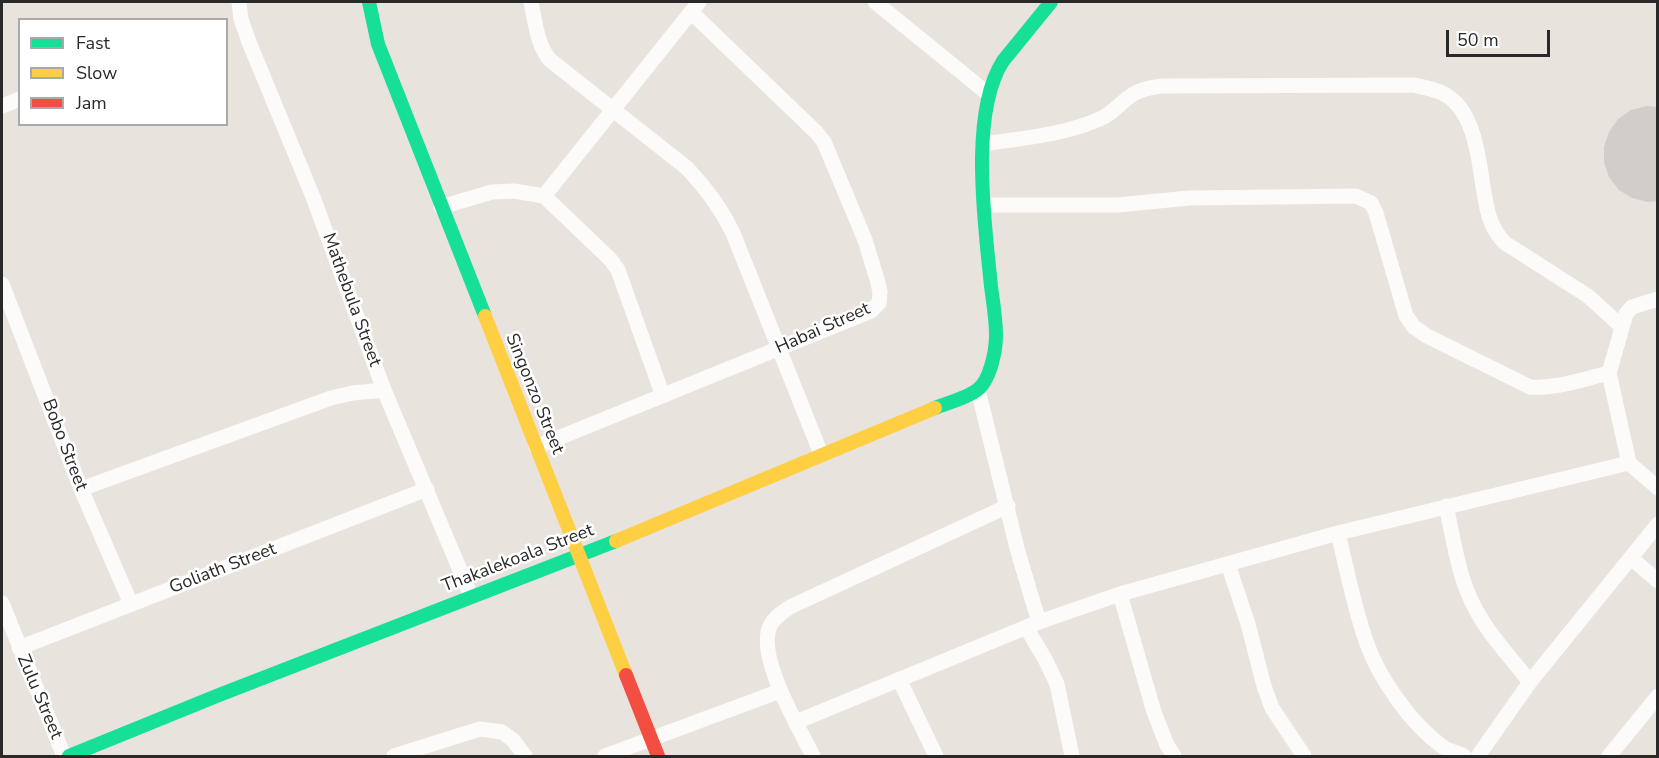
<!DOCTYPE html>
<style>
body{margin:0}
#map{position:relative;width:1659px;height:758px;overflow:hidden;background:#e9e3de;font-family:"Nunito Sans",sans-serif}
canvas{display:block}
.frame{position:absolute;inset:0;border:3px solid #292929;pointer-events:none}
.legend{position:absolute;left:18px;top:18px;width:210px;height:108px;box-sizing:border-box;background:#fff;border:2px solid #a9a9a9;margin:0;padding:8px 10px;list-style:none;font-size:18px;color:#292929}
.legend li{display:flex;align-items:center;gap:12px;height:30px}
.legend b{width:30px;border:2px solid #a9a9a9}
.scale{position:absolute;left:1446px;top:30px;width:104px;height:27px;box-sizing:border-box;border:3px solid #292929;border-top:0;padding-left:8px;font-size:18px;line-height:21px;white-space:nowrap;color:#292929;-webkit-text-stroke:4px #fff;paint-order:stroke}
</style>
<div id="map">
<canvas width="1659" height="758"></canvas>
<div class="frame"></div>
<ul class="legend">
<li><b style="height:8px;background:#16e098"></b>Fast</li>
<li><b style="height:8px;background:#ffcf43"></b>Slow</li>
<li><b style="height:8px;background:#f24e42"></b>Jam</li>
</ul>
<div class="scale">50 m</div>
</div>
<script>
const context = document.querySelector('canvas').getContext('2d');
context.lineJoin = 'round';
function fillPath(path, color) { context.fillStyle = color; context.fill(path, 'evenodd'); }
function trace(path, color, width, dash) { context.strokeStyle = color; context.lineWidth = width; context.lineCap = dash ? 'butt' : 'round'; context.setLineDash(dash || []); context.stroke(path); }
function drawText(font, color, halo, rows, align = 'center') {
  context.font = font + ' "Nunito Sans",sans-serif'; context.lineWidth = 5; context.setLineDash([]); context.textBaseline = 'middle'; context.strokeStyle = halo; context.fillStyle = color; for (const [text, x, y, turn = 0] of rows) {
    context.save(); context.translate(x, y); context.rotate((+turn || 0) * Math.PI / 180); context.textAlign = isNaN(turn) ? turn : align; if (halo) context.strokeText(text, 0, 0); context.fillText(text, 0, 0); context.restore();
  }
}
fillPath(new Path2D(`
 M 1647,106 L 1658,107 L 1658,201 L 1648,202 L 1632,198 L 1619,190 L 1609,177 L 1604,163 L 1604,147 L 1609,132 L 1618,119 L 1631,110 Z`), '#d1cdc9');
trace(new Path2D(`
 M 239,2 L 241,19 L 249,42 L 313,197 L 384,390 L 471,596
 M 531,2 C 535,21 537,45 550,60 L 687,168 C 706,188 721,208 733,233 L 821,454
 M 875,2 L 987,93
 M 2,106 L 20,99
 M 983,144 C 1023,138 1065,135 1102,118 C 1114,112 1121,102 1132,95 C 1141,89 1152,87 1163,86 L 1413,85 C 1424,87 1435,89 1444,94 C 1477,111 1479,166 1485,198 C 1488,216 1492,230 1505,243 L 1588,296 L 1622,327
 M 544,196 L 699,2
 M 985,205 L 1118,205 L 1189,198 L 1356,196 L 1371,203 L 1376,213 L 1406,316 L 1414,327 L 1427,336 L 1530,387 C 1557,389 1583,379 1609,373
 M 441,207 L 492,192 L 514,191 L 544,196 L 610,259 L 618,270 L 663,396
 M 2,284 L 81,489 L 131,604
 M 1658,299 L 1632,307 L 1626,314 L 1609,373 L 1629,463 L 1658,488
 M 978,390 L 1018,552 L 1039,622
 M 536,447 L 871,311 L 879,303 L 880,292 L 877,279 L 865,240 L 824,142 L 816,132 L 691,12
 M 81,489 L 331,398 L 353,393 L 384,390
 M 1446,506 C 1454,540 1458,577 1475,608 C 1489,635 1511,658 1530,682
 M 1338,533 C 1347,570 1354,608 1367,644 C 1380,680 1412,725 1443,747 C 1449,751 1458,753 1464,756
 M 1631,558 L 1658,581
 M 1228,564 L 1248,624 L 1264,686 L 1272,708 L 1304,756
 M 1120,594 L 1154,712 L 1167,745 L 1174,756
 M 2,603 L 64,756
 M 1026,627 L 1045,659 L 1057,684 L 1072,756
 M 19,648 L 427,489
 M 899,679 L 936,756
 M 796,722 L 1039,622 L 1120,594 L 1338,533 L 1629,463
 M 394,756 L 480,729 L 502,732 L 513,740 L 525,756
 M 605,756 L 780,691
 M 813,756 C 799,727 756,657 770,626 C 774,617 783,612 790,607 L 1008,506
 M 1478,756 L 1530,682 L 1658,524
 M 1609,756 L 1658,696`), '#fcfbfa', 15);
trace(new Path2D(`
 M 369,2 L 378,44 L 485,316
 M 935,408 C 947,403 967,398 977,390 C 990,381 996,351 996,335 C 996,319 993,302 991,286 C 985,225 969,114 1003,61 L 1051,2
 M 69,756 L 219,695 L 616,541`), '#16e098', 14);
trace(new Path2D(`
 M 485,316 L 626,675
 M 616,541 L 935,408`), '#ffcf43', 14);
trace(new Path2D(`
 M 626,675 L 658,756`), '#f24e42', 14);
drawText('18px', '#292929', '#fff', [
 ["Mathebula Street",351,300,70],
 ["Habai Street",823,329,-24],
 ["Singonzo Street",534,394,68],
 ["Bobo Street",64,445,69],
 ["Thakalekoala Street",518,559,-21],
 ["Goliath Street",223,569,-21],
 ["Zulu Street",39,697,67]
]);
</script>
